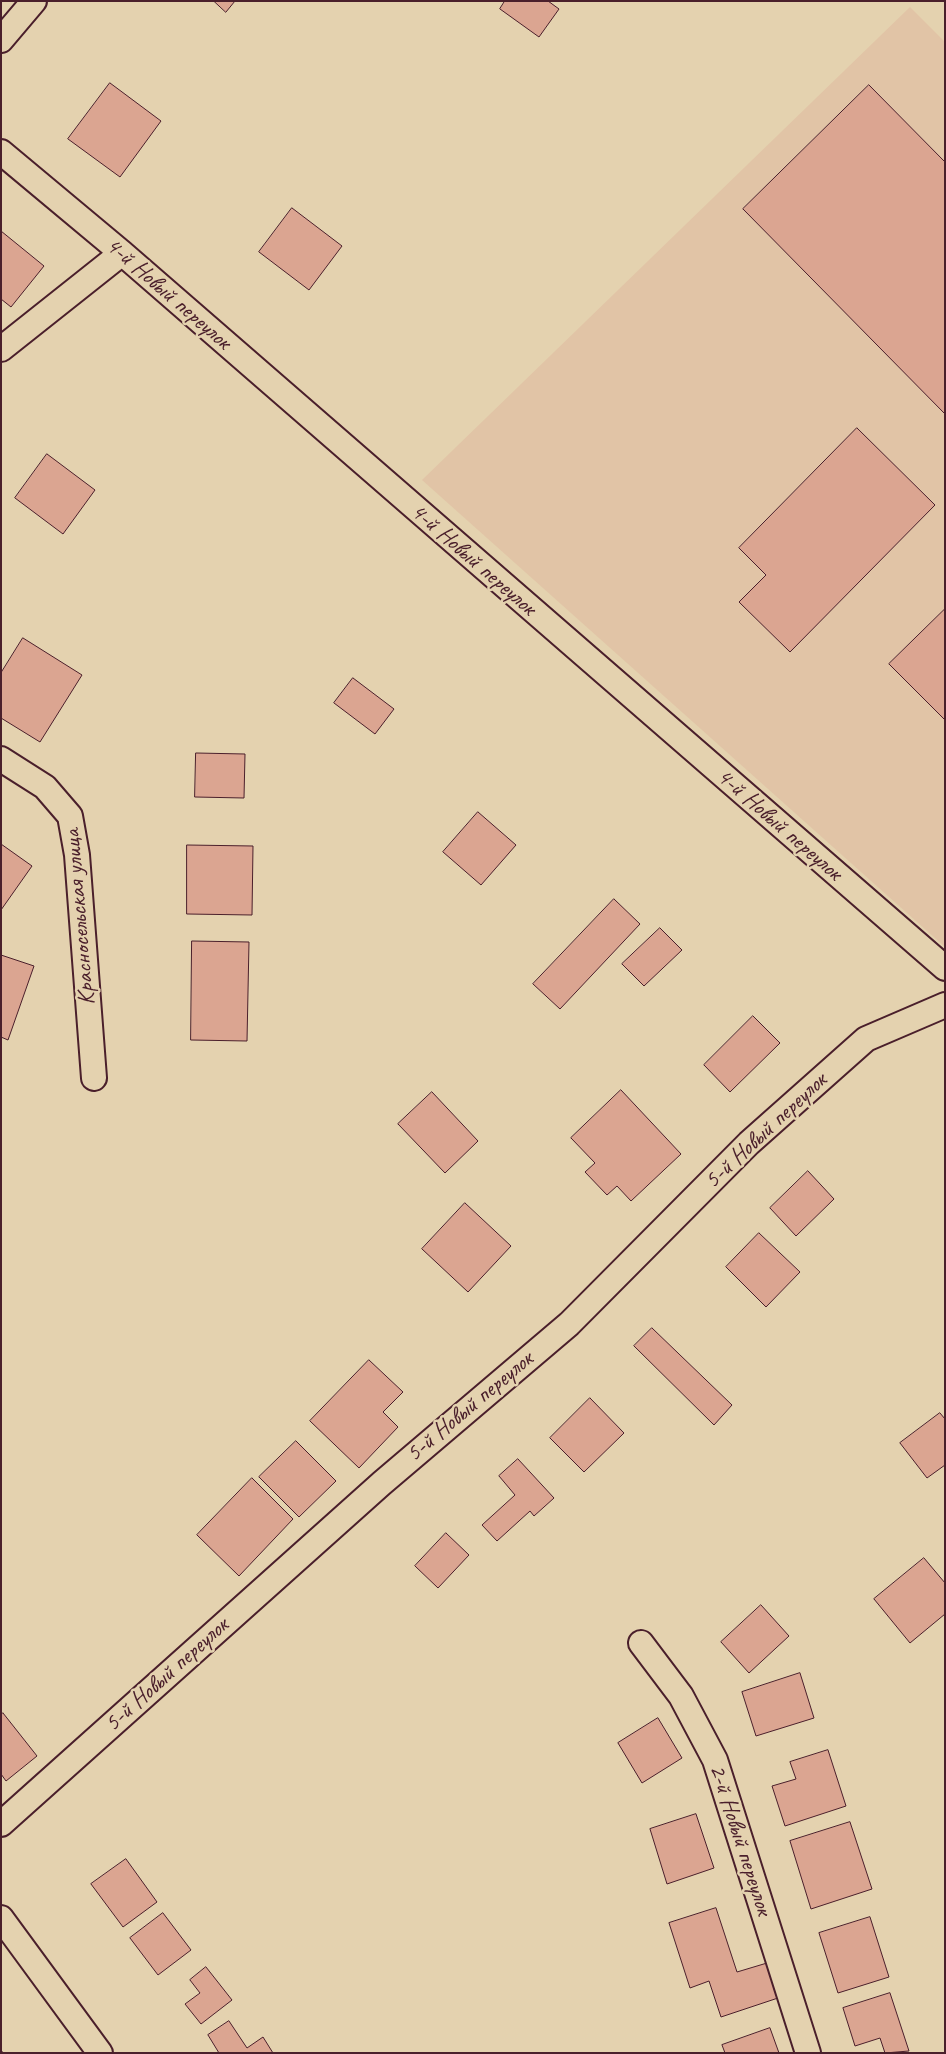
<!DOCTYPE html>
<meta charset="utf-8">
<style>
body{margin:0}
#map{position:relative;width:946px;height:2054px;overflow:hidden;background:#e4d2af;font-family:Caveat,sans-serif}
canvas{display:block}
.frame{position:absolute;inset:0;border:2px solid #4a1f2b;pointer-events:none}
</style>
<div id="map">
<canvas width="946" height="2054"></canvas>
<div class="frame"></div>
</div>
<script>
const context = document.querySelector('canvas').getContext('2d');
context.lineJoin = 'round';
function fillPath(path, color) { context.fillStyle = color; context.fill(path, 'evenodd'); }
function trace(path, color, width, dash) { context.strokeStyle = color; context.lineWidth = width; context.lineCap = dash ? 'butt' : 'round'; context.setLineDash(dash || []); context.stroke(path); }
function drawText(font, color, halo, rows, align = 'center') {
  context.font = font + ' Caveat,sans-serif'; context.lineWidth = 5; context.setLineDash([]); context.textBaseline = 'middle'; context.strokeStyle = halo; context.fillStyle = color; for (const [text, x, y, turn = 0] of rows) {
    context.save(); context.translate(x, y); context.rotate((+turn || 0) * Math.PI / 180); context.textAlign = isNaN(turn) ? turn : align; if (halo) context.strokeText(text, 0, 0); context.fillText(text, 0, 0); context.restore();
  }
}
fillPath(new Path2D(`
 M 910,7 L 945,42 L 945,947 L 422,480 Z`), '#e1c4a6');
const building = new Path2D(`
 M 214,1 L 235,1 L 226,12 Z
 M 505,1 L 548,1 L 559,9 L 539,37 L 500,9 Z
 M 110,83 L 161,121 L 120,177 L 68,139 Z
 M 869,85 L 945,162 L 945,414 L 743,209 Z
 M 292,208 L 342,246 L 309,290 L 259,252 Z
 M 1,231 L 44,266 L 11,307 L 1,299 Z
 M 857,428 L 935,505 L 790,652 L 739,602 L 766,575 L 739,548 Z
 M 47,454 L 95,490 L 63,534 L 15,498 Z
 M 945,609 L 945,720 L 889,664 Z
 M 23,638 L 82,675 L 40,742 L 1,718 L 1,673 Z
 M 353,678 L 394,709 L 375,734 L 334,703 Z
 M 196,753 L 245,754 L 244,798 L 195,797 Z
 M 478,812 L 516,845 L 481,885 L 443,852 Z
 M 1,844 L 32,866 L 1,910 Z
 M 187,845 L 253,846 L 252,915 L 187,914 Z
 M 614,899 L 640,924 L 560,1009 L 533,984 Z
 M 660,928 L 682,950 L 644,986 L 622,964 Z
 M 192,941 L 249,942 L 247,1041 L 191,1040 Z
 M 1,955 L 34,966 L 8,1040 L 1,1037 Z
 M 753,1016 L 780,1043 L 730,1092 L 704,1065 Z
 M 621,1090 L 681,1154 L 631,1201 L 617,1186 L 607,1195 L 585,1172 L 595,1163 L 571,1138 Z
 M 432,1092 L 478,1141 L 445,1173 L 398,1124 Z
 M 808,1171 L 834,1199 L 796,1236 L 770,1208 Z
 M 465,1203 L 511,1246 L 468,1292 L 422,1249 Z
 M 759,1233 L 800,1272 L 766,1307 L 726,1267 Z
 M 652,1328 L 732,1405 L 714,1425 L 634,1346 Z
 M 369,1360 L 403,1392 L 383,1412 L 398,1427 L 359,1468 L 310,1421 Z
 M 590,1398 L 624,1433 L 584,1472 L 550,1438 Z
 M 940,1413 L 945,1419 L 945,1465 L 927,1478 L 900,1443 Z
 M 296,1441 L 336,1481 L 299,1517 L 259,1477 Z
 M 518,1459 L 554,1498 L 534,1516 L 530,1511 L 497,1541 L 482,1525 L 515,1495 L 499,1476 Z
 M 252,1478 L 293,1519 L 239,1576 L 197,1535 Z
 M 446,1533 L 469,1555 L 438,1588 L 415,1566 Z
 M 924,1558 L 945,1583 L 945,1614 L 910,1643 L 874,1599 Z
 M 761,1605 L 789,1636 L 749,1673 L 721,1642 Z
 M 800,1673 L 814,1718 L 756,1736 L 742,1692 Z
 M 3,1713 L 37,1756 L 6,1781 L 1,1774 L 1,1715 Z
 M 658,1718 L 682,1758 L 642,1783 L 618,1743 Z
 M 828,1750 L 846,1806 L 785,1826 L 772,1786 L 796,1779 L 790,1762 Z
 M 696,1814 L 714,1868 L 667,1884 L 650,1829 Z
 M 850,1822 L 872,1889 L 811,1909 L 790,1841 Z
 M 126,1859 L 157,1902 L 123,1927 L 91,1884 Z
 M 716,1908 L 737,1972 L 767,1963 L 778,1998 L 721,2017 L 709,1981 L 690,1988 L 669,1923 Z
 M 163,1913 L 191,1950 L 158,1975 L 130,1938 Z
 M 870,1917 L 889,1977 L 838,1993 L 819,1933 Z
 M 206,1967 L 232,2000 L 201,2024 L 185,2004 L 200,1993 L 190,1980 Z
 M 890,1993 L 909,2051 L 885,2053 L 880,2038 L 855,2046 L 843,2008 Z
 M 229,2021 L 247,2048 L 263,2037 L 273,2053 L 219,2053 L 208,2035 Z
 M 770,2028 L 779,2053 L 725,2053 L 722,2045 Z`);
fillPath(building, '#dba591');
trace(building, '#4a1f2b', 1);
const street = new Path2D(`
 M 1,40 L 34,1
 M 1,152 L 122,253 L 945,968
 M 1,349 L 122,253
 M 1,759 L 45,787 L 70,816 L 77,855 L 94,1078
 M 641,1643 L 681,1696 L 715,1760 L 808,2053
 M 1,1824 L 382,1483 L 569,1324 L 749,1143 L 866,1039 L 945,1005
 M 1,1918 L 100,2053`);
trace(street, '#4a1f2b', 28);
trace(new Path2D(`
 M 1,2052 L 2,2053`), '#4a1f2b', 3, [4, 4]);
trace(street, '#e4d2af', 24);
drawText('24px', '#4a1f2b', '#e4d2af', [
 ["4-й Новый переулок",168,294,41],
 ["4-й Новый переулок",473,560,41],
 ["4-й Новый переулок",779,825,41],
 ["Красносельская улица",80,917,-95],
 ["5-й Новый переулок",766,1131,-43],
 ["5-й Новый переулок",470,1407,-40],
 ["5-й Новый переулок",167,1675,-42],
 ["2-й Новый переулок",740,1840,72]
]);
</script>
